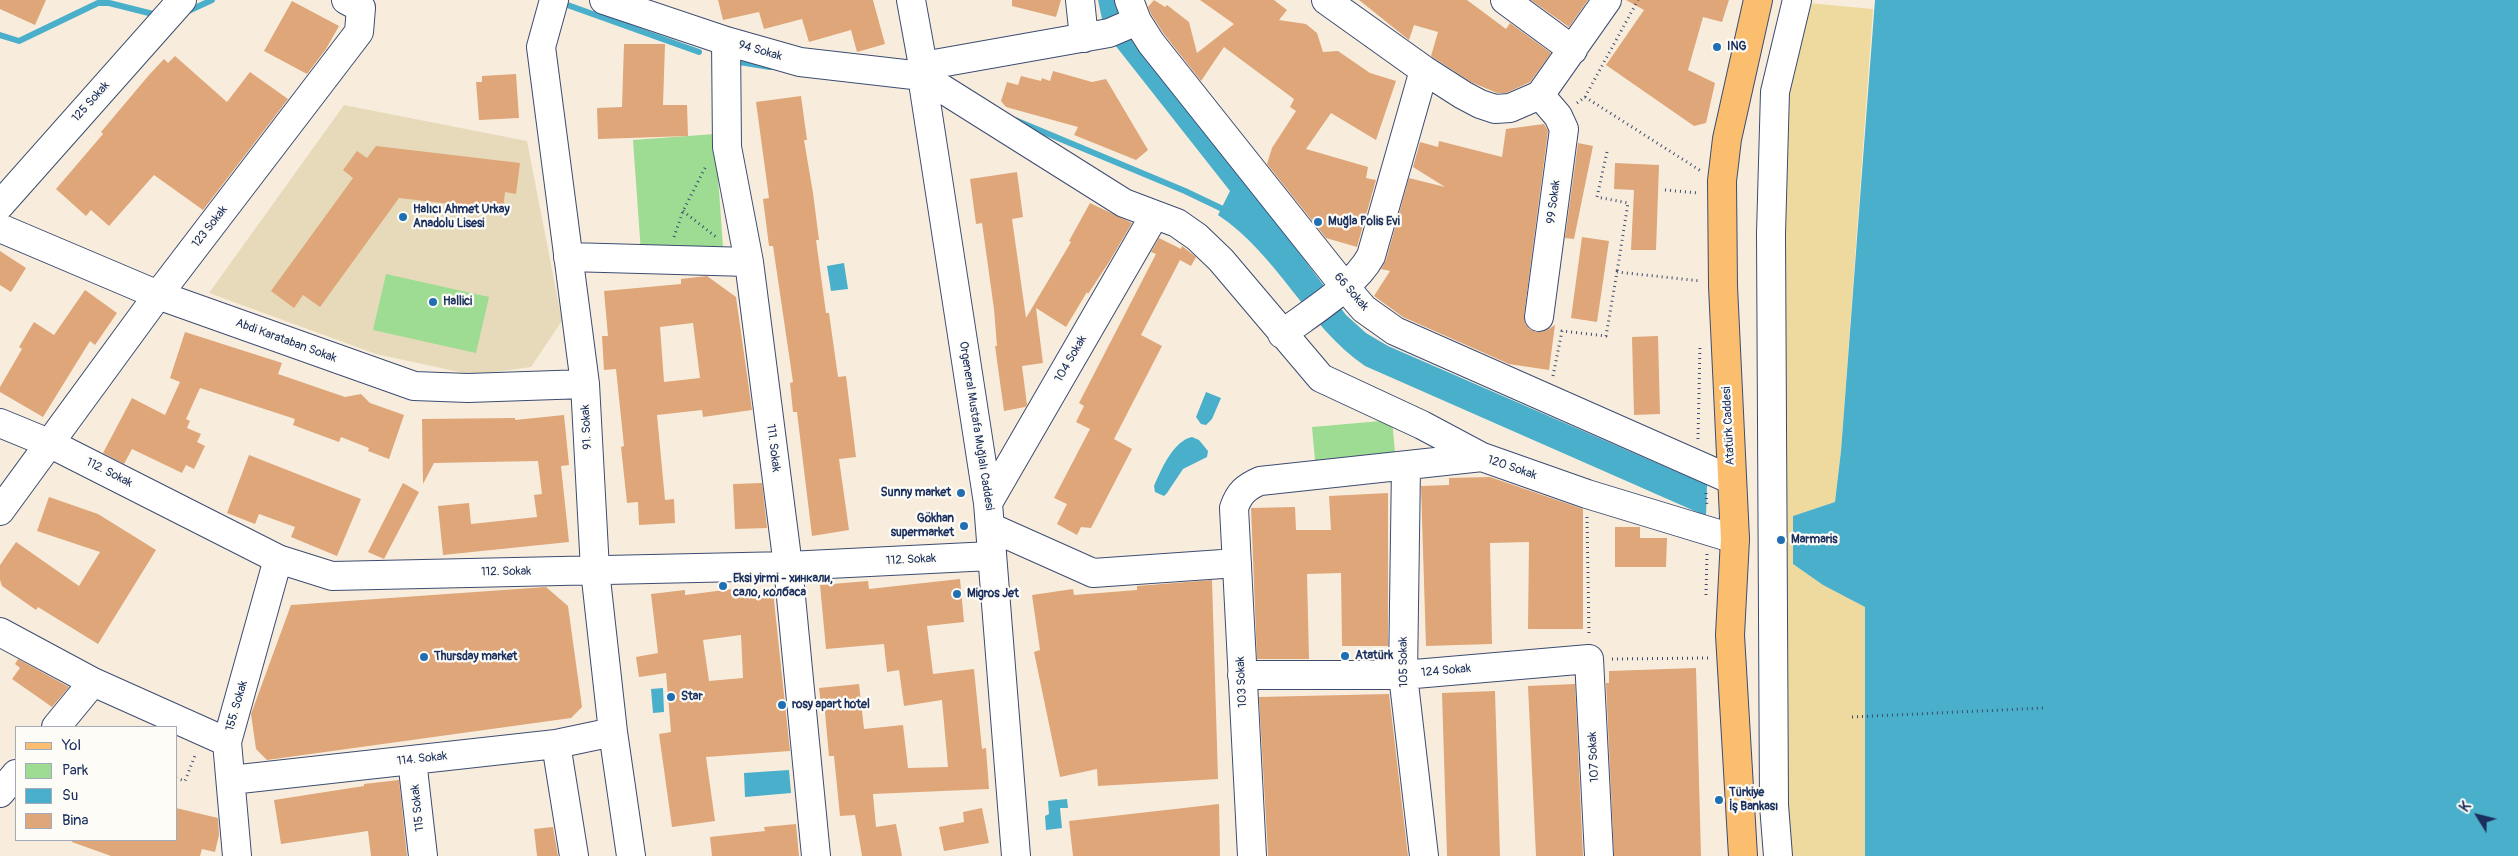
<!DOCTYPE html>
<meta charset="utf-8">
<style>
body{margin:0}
#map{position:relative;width:2518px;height:856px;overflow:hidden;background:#f8eddd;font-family:Pangolin,sans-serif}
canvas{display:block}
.legend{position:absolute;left:15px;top:726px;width:162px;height:115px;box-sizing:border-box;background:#fdfcf7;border:1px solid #a3aaba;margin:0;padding:6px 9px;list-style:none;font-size:15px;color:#1b2f5e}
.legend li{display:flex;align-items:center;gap:10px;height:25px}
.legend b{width:25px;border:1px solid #a3aaba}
.north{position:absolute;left:2453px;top:791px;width:50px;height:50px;-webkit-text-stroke:4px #fdfcf7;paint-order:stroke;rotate:306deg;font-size:14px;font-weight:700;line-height:20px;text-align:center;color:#1b2f5e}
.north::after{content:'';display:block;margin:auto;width:18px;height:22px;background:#1b2f5e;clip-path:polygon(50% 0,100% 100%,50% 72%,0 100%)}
</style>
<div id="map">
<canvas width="2518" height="856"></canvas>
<ul class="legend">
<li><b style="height:6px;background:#fbbe6e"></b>Yol</li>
<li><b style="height:14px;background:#9ddc92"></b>Park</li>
<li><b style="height:14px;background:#4aafca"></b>Su</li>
<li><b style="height:14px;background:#dea679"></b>Bina</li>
</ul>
<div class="north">K</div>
</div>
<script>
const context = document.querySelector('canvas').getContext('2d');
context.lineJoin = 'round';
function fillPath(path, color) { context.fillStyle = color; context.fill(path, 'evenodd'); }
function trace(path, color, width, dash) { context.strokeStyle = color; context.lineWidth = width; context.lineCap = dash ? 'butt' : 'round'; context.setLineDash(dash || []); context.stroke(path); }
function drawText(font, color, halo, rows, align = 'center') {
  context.font = font + ' Pangolin,sans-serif'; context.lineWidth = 4.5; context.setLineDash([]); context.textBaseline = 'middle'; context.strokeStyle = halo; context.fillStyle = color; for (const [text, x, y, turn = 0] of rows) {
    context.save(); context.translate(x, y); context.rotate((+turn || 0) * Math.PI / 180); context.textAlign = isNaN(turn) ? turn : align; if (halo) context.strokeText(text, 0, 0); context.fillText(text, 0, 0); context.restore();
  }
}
fillPath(new Path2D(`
 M 344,105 L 527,141 L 562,321 L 531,367 L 473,375 L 376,354 L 209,293 Z`), '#e7daba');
fillPath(new Path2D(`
 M 715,134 L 723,247 L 641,253 L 633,140 Z
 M 386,274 L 489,297 L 476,353 L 373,330 Z
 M 1392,420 L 1396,463 L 1316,471 L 1312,427 Z`), '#9ddc92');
fillPath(new Path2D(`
 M 1797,2 L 1873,9 L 1841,451 L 1835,502 L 1793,516 L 1793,564 L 1823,585 L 1865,607 L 1865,856 L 1778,856 L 1771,233 Z`), '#eeda9e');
fillPath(new Path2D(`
 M 1098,0 L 1119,0 L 1134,34 L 1346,315 L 1366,333 L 1388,346 L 1707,485 L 1706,516 L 1365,366 C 1306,325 1278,255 1218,215 L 1230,191 L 1115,45 L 1102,19 Z
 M 1875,0 L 2518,0 L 2518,856 L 1865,856 L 1865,607 L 1823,585 L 1793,564 L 1793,516 L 1835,502 L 1841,451 Z
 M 844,263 L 848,289 L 831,291 L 827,266 Z
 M 1206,392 L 1221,398 L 1212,419 L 1206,425 L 1201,424 L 1196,417 Z
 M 1192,437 L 1199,440 L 1208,451 L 1207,457 L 1183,469 L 1167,493 L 1164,496 L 1155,492 L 1154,486 C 1161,470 1173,441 1192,437 Z
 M 663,688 L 664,712 L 653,713 L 651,689 Z
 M 789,770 L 791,793 L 745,797 L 744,773 Z
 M 1067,799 L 1068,808 L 1060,808 L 1062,828 L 1046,830 L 1045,816 L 1049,814 L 1048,801 Z`), '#4aafca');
trace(new Path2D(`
 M 559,2 L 699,52
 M 184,13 L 212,0
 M 0,35 L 19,41 L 98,3 L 109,3 L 157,15
 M 733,61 L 770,67
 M 1015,120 L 1185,191 L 1229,212`), '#4aafca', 6);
fillPath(new Path2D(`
 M 0,0 L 46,0 L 35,25 L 0,9 Z
 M 718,0 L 873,0 L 885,44 L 857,52 L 851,30 L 809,42 L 802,19 L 764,29 L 759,12 L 723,20 Z
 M 1012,0 L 1061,0 L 1056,17 L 1012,6 Z
 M 1154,0 L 1165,7 L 1167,5 L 1189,22 L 1197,53 L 1234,24 L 1200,0 L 1274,0 L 1287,10 L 1279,20 L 1306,24 L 1317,33 L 1323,52 L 1338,51 L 1370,73 L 1396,81 L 1376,140 L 1331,113 L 1306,149 L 1368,167 L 1366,178 L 1376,180 L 1357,247 L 1326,238 L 1267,164 L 1272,148 L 1296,111 L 1290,107 L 1294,99 L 1224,47 L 1201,81 L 1164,34 L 1151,14 L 1148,7 Z
 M 1359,0 L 1467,0 L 1506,29 L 1510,23 L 1551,53 L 1530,82 L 1506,93 L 1497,93 L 1471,82 L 1431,56 L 1438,32 L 1414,25 L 1409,40 Z
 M 1531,0 L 1588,0 L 1569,27 Z
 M 1626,0 L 1729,0 L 1722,22 L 1703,17 L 1688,70 L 1715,83 L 1706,123 L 1694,126 L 1606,65 L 1644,10 Z
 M 292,1 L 339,26 L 326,49 L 307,74 L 264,51 Z
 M 624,44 L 665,44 L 663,105 L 687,105 L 688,136 L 598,139 L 597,108 L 622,107 Z
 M 175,56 L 227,102 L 250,72 L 288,99 L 203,210 L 154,175 L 109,226 L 91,210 L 86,216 L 56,189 L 103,134 L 101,132 L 149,75 L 164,59 L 168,63 Z
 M 1053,71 L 1092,82 L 1106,79 L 1148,150 L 1136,160 L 1074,135 L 1078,127 L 1006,107 L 1001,101 L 1007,82 L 1018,85 L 1021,76 L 1041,81 L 1042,78 L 1050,81 Z
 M 516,74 L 519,118 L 479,120 L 476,82 L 482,82 L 482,76 Z
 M 801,96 L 807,140 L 804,140 L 813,193 L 819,240 L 816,240 L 826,313 L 829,313 L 838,377 L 846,376 L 856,457 L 839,459 L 849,530 L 812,536 L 797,412 L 793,412 L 790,383 L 793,382 L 773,246 L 769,246 L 763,199 L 769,198 L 756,102 Z
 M 1544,124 L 1548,131 L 1524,315 L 1525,323 L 1529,329 L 1536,332 L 1545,331 L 1555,325 L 1549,370 L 1509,364 L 1403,317 L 1374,296 L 1390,271 L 1381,269 L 1386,260 L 1409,178 L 1445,187 L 1413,167 L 1420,142 L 1438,147 L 1439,141 L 1502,157 L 1506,129 Z
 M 1578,143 L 1593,146 L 1574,239 L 1565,238 Z
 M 376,146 L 520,163 L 516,194 L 505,192 L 503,210 L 399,198 L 320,307 L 303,295 L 294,308 L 271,291 L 353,178 L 343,170 L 357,151 L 367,158 Z
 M 1615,163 L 1659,165 L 1656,250 L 1631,250 L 1634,190 L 1614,189 Z
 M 1017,172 L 1023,217 L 1012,219 L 1026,318 L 1071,242 L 1069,241 L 1090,203 L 1132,223 L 1109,262 L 1088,294 L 1087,292 L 1066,327 L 1036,308 L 1043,363 L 1022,366 L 1027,405 L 1025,407 L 1004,411 L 995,346 L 997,346 L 994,309 L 982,223 L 976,224 L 970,179 Z
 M 1582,237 L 1609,241 L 1597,322 L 1571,318 Z
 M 1159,238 L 1181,249 L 1182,246 L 1196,257 L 1191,266 L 1180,260 L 1141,335 L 1162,346 L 1114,439 L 1132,449 L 1091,528 L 1081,527 L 1077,535 L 1057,524 L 1067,504 L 1054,498 L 1090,429 L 1076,422 L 1084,406 L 1079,403 L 1156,254 L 1151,252 Z
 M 0,251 L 26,268 L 11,292 L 0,285 Z
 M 707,276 L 736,297 L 752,410 L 703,417 L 702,410 L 657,415 L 665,500 L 674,499 L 675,523 L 639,525 L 638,502 L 627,503 L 621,447 L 624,446 L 616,369 L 604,370 L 602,336 L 608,336 L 604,291 L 681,284 L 681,279 ZM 693,323 L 700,378 L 664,382 L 660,327 Z
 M 85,290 L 117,313 L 95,345 L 90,341 L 43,417 L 0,392 L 0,387 L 22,349 L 19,347 L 34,322 L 54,335 Z
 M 185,332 L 282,363 L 278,374 L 345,397 L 361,394 L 370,403 L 404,415 L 389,459 L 368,451 L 369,448 L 341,437 L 339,442 L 293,425 L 295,419 L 200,388 L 186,419 L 190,421 L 187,428 L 201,434 L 197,442 L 205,446 L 194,469 L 186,465 L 182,473 L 132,449 L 124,464 L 103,453 L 132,398 L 165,415 L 180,382 L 170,378 Z
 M 1658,336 L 1660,414 L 1634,415 L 1632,337 Z
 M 564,415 L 569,465 L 561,466 L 569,542 L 443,555 L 438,506 L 469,503 L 471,524 L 537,517 L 534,495 L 542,494 L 538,461 L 434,463 L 423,484 L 422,419 L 515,418 L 515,420 Z
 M 249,455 L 361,499 L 337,556 L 291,537 L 295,527 L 259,514 L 255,524 L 227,513 Z
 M 1490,477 L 1583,509 L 1583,629 L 1528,629 L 1529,542 L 1490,543 L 1492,644 L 1426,646 L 1421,486 L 1449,485 L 1449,478 Z
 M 403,483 L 419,492 L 384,559 L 368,552 Z
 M 762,483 L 767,528 L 735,529 L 733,484 Z
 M 1388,493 L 1388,646 L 1342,646 L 1341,573 L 1307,574 L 1309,659 L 1257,659 L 1251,508 L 1295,507 L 1296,530 L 1331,530 L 1329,496 Z
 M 49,497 L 98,514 L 156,550 L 98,644 L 38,607 L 36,610 L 2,586 L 0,580 L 0,565 L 16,542 L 79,586 L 100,552 L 37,531 Z
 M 1615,527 L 1640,527 L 1640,538 L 1667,538 L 1666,567 L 1615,567 Z
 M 960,579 L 964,622 L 927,626 L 933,674 L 974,669 L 982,749 L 986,748 L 989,789 L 873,794 L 876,827 L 896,824 L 902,856 L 862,856 L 855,815 L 840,816 L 834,756 L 829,756 L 825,712 L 822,713 L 819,688 L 859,684 L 864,729 L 903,725 L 908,768 L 948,767 L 942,700 L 904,706 L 899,670 L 887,672 L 884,644 L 826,649 L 820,585 L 868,581 L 869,589 Z
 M 1212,580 L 1218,779 L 1098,786 L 1097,769 L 1060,777 L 1034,652 L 1040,650 L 1032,595 L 1073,589 L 1074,595 L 1137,590 L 1137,586 Z
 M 546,587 L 568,606 L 582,707 L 571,718 L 267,760 L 256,749 L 251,714 L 291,605 Z
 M 733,589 L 734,597 L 773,591 L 790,751 L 706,757 L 715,821 L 672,827 L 659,734 L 671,732 L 666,673 L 639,677 L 636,657 L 658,653 L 651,594 L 685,590 L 685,595 ZM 741,635 L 743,678 L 709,681 L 703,640 Z
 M 18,659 L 69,687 L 52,707 L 12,679 L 20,668 L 15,664 Z
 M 1696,668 L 1701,856 L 1614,856 L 1606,683 L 1609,683 L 1609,671 Z
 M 1575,684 L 1583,856 L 1536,856 L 1528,686 Z
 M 1495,691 L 1500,856 L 1447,856 L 1442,693 Z
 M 1389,694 L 1408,856 L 1268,856 L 1259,697 Z
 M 399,780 L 407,856 L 371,856 L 368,831 L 281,844 L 274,800 L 364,786 L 364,784 Z
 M 1219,804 L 1220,856 L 1073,856 L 1069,821 Z
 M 176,808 L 218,818 L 219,835 L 215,852 L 202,849 L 200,856 L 111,856 L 72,842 L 72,840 L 176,840 Z
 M 982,808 L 989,843 L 944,851 L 939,827 L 964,822 L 963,812 Z
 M 796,824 L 799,856 L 712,856 L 710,837 L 765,831 L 764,827 Z
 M 553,827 L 558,856 L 537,856 L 534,829 Z`), '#dea679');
const minor = new Path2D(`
 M 554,0 L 541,47 L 585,384 L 595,570 L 613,732 L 631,856
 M 604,0 L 726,41 L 800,62 L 922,76 L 1124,203 L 1177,223 L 1197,237 L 1221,260 L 1321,378 L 1422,425 L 1482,457
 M 911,0 L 923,66 L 922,76 L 988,503 L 1016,856
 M 1080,0 L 1084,38
 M 1129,0 L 1137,21 L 1151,43 L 1345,287 L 1364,309 L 1395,331 L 1732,480
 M 1326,0 L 1424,70 L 1463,95 L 1480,104 L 1495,109 L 1510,108 L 1540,95 L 1607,0
 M 1505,0 L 1573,50
 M 726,41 L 727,147 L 749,262 L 788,566 L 816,856
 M 923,66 L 1109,33 L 1137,21
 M 0,205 L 182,0
 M 0,228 L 158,295 L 414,386 L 468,388 L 585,384
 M 568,257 L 749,262
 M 1539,317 L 1564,129 L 1558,116 L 1540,95
 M 1282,334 C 1310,313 1355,286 1371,256 L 1424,70
 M 0,423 L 51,444 L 278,559 L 332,576 L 788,566 L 991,556
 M 1406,466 L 1403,675 L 1424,856
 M 988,503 L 1154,216
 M 0,511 L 158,295 L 359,32 L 361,8 L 346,0
 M 990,527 L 1093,573 L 1237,563
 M 0,632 L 93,682 L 227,742
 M 1242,675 L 1403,675 L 1589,659 L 1599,856
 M 56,727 L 93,682
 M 556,744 L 574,856
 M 412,760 L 423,856
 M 231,780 L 556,744 L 613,732
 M 0,793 L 16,774
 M 237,856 L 227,742 L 278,559
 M 1252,856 L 1234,508 C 1239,493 1246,487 1260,481 L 1482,457 L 1587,494 L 1735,539
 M 1778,856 L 1774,805 L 1771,233 L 1775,92 L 1797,0`);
const major = new Path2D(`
 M 1743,856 L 1730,635 L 1735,539 L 1723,286 L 1722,181 L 1727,139 L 1758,0`);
trace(minor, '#3c4c71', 30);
trace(major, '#3c4c71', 30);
trace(new Path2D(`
 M 1585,97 L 1638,0
 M 1577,103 L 1585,97 L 1701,171
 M 1607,152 L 1597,197 L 1628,203 L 1617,272
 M 1665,190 L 1698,193
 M 683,211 L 716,237
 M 674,237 L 683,211 L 706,166
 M 1553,376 L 1562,331 L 1606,336 L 1617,272 L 1701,281
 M 1698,439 L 1700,345
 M 1706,493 L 1707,507
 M 1587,517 L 1589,636
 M 1706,595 L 1707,553
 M 1612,659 L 1708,658
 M 1852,717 L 2044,708
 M 176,778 L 185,781 L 196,753`), '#3c4c71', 3, [1, 4]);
trace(minor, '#fff', 28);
trace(major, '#fbbe6e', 28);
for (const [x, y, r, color] of [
 [1717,47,5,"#1f6fb2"],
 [403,217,5,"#1f6fb2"],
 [1318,222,5,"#1f6fb2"],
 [433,302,5,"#1f6fb2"],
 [961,493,5,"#1f6fb2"],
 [964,526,5,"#1f6fb2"],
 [1781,540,5,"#1f6fb2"],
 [723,586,5,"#1f6fb2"],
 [957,594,5,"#1f6fb2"],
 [1345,656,5,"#1f6fb2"],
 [424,657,5,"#1f6fb2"],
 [671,697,5,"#1f6fb2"],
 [782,705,5,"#1f6fb2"],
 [1719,800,5,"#1f6fb2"]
]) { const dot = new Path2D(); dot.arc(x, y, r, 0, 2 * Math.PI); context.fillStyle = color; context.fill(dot); trace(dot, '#fdfcf7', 2); }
drawText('bold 12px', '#1b2f5e', '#fdfcf7', [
 ["ING",1727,47],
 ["Halıcı Ahmet Urkay",413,210],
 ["Anadolu Lisesi",413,224],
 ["Muğla Polis Evi",1328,222],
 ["Hallici",443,302],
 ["Sunny market",951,493,"right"],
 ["Gökhan",954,519,"right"],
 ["supermarket",954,533,"right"],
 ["Marmaris",1791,540],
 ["Eksi yirmi - хинкали,",733,579],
 ["сало, колбаса",733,593],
 ["Migros Jet",967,594],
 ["Atatürk",1355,656],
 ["Thursday market",434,657],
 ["Star",681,697],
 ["rosy apart hotel",792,705],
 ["Türkiye",1729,793],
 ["İş Bankası",1729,807]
], 'left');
drawText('12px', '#1b2f5e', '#fdfcf7', [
 ["94 Sokak",760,51,16],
 ["125 Sokak",91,102,-48],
 ["99 Sokak",1554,202,-83],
 ["123 Sokak",210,227,-52],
 ["66 Sokak",1351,292,49],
 ["Abdi Karataban Sokak",286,341,20],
 ["104 Sokak",1071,359,-60],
 ["Orgeneral Mustafa Muğlalı Caddesi",976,426,81],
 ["Atatürk Caddesi",1729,426,-93],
 ["91. Sokak",587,427,-93],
 ["111. Sokak",773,448,83],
 ["120 Sokak",1512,468,19],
 ["112. Sokak",109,473,27],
 ["112. Sokak",911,560,-3],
 ["112. Sokak",506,572,-1],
 ["105 Sokak",1404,662,-91],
 ["124 Sokak",1446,671,-5],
 ["103 Sokak",1242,682,-93],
 ["155. Sokak",237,706,-74],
 ["107 Sokak",1594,757,-93],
 ["114. Sokak",422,759,-6],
 ["115 Sokak",418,808,-96]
]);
</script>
